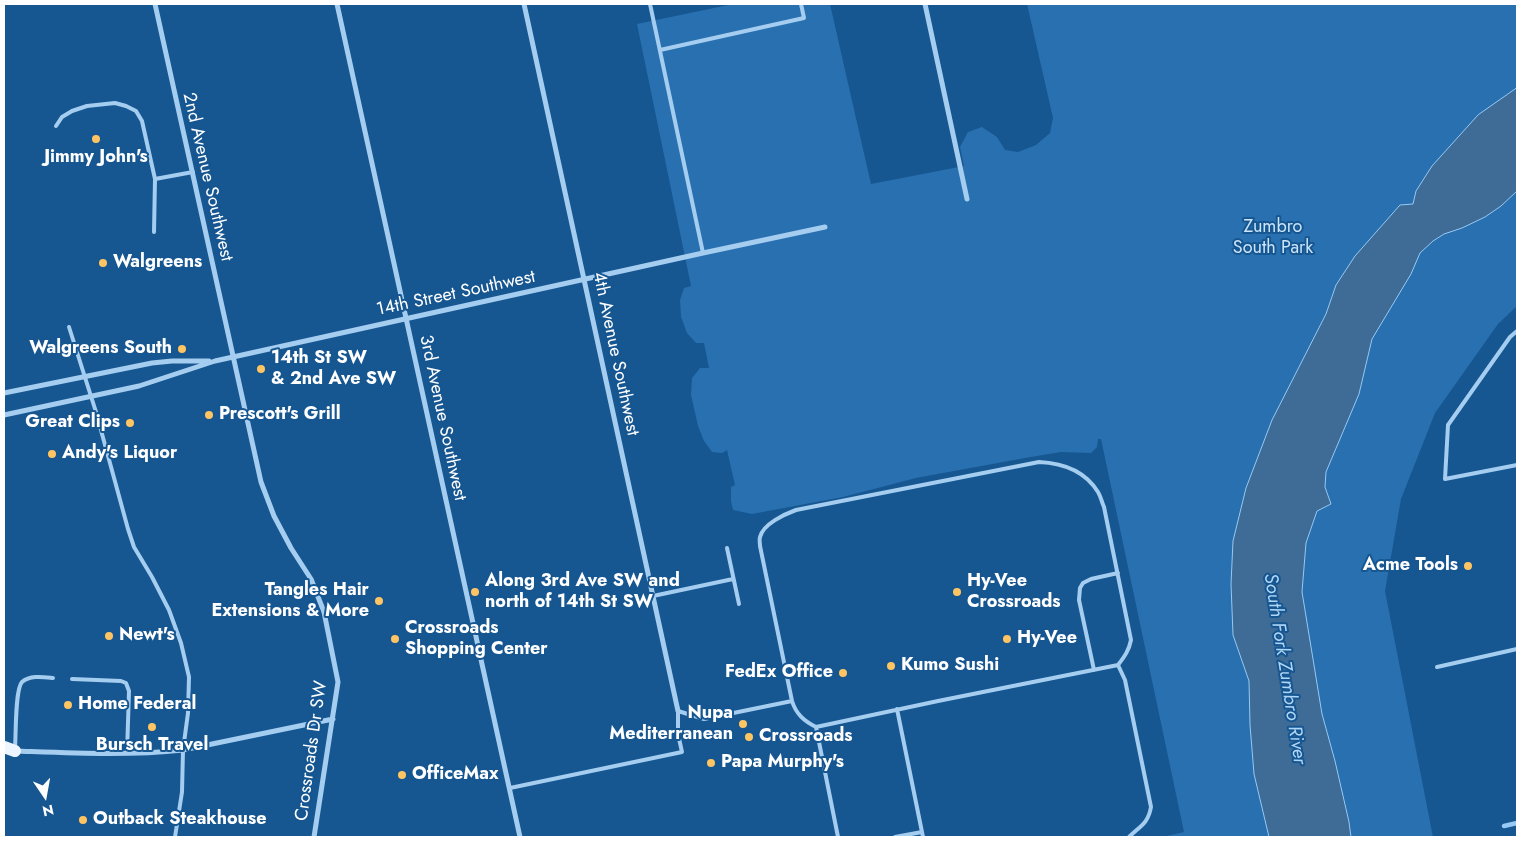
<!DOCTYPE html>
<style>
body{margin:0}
#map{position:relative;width:1521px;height:841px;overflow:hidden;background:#165691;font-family:Jost,sans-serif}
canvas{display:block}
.frame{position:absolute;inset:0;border:5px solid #fff;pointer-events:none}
.north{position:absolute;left:20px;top:771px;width:50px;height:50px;-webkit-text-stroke:4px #165691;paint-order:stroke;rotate:168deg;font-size:14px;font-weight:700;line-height:20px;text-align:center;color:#fff}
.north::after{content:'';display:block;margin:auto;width:18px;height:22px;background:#fff;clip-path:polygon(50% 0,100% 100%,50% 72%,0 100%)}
</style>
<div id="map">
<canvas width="1521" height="841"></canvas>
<div class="frame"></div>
<div class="north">N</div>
</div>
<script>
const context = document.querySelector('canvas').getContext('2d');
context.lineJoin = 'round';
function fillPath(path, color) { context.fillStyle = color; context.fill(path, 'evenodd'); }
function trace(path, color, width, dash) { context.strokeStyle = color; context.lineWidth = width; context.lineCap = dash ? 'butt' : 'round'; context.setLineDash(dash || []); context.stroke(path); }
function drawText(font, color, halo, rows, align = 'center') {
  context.font = font + ' Jost,sans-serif'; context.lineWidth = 4; context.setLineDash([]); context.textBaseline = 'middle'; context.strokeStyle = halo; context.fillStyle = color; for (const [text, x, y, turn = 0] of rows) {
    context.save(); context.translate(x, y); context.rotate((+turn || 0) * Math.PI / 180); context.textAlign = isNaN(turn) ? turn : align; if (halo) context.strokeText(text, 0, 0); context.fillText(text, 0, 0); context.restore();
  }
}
fillPath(new Path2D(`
 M 733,4 L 830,4 L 871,184 L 964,166 L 960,147 L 968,132 L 982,127 L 997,137 L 1005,150 L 1018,152 L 1036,145 L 1050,133 L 1053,118 L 1027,4 L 1517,4 L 1517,306 L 1498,324 L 1435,413 L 1401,499 L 1385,591 L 1433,837 L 1162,837 L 1184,832 L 1101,439 L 1098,439 L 1097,447 L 1091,453 L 1061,452 L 1025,458 L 916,478 L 843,497 L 752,514 L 733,510 L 731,501 L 731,487 L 735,485 L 727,450 L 722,453 L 712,452 L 704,441 L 698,426 L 691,395 L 692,378 L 700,368 L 709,368 L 704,343 L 696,343 L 687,333 L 681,317 L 680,300 L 684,288 L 691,286 L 637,24 Z`), '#2970b0');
const water = new Path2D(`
 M 1517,88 L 1517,191 L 1501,206 L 1485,217 L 1462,228 L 1444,234 L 1433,241 L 1420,253 L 1411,274 L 1372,339 L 1359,394 L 1326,472 L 1325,487 L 1331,504 L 1317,511 L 1306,543 L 1302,592 L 1322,714 L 1335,761 L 1349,822 L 1351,837 L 1269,837 L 1254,774 L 1250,725 L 1249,681 L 1233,635 L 1231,584 L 1233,541 L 1246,488 L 1272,420 L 1326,314 L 1336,285 L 1355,256 L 1400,205 L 1413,204 L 1416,191 L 1432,166 L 1478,115 Z`);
fillPath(water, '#3f6c97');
trace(water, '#96c9f3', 1);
trace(new Path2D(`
 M 1504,826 L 1517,823`), '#96c9f3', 4.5);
trace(new Path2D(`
 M 650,4 L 703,253
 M 660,50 L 804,18 L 801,4
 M 56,126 L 62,117 L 72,111 L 87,106 L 115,103 L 126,106 L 136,111 L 142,121 L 155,179 L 154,232
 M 155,179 L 193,172
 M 69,327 L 96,412 L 128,529 L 134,547 L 152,577 L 169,610 L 181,643 L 189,677 L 188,713 L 183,750 L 182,792 L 175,837
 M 1517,331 L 1510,337 L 1448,425 L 1445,479 L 1517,465
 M 1039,462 C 1062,463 1085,471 1098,492 C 1101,497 1102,503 1104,507 L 1131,640 C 1129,650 1125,656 1118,665 L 938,701 L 816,727 C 804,721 796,714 792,701 L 760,546 C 760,543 759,540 760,537 C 763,524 785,514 796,510 Z
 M 727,548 L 739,604
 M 653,596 L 733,579
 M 1118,665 L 1125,680 L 1151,807 C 1148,824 1140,826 1129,837
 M 1437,667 L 1517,649
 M 1094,670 L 1079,600 L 1080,588 L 1083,583 L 1091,579 L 1118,573
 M 72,679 L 121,681 L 126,683 L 129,691 L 127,753
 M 897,709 L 923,837
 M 816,727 L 838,837
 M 15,748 C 16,736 15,689 22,682 C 30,675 43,677 53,678
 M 510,788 L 682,752 L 678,734 L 678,711 L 704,719 L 792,701
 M 895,837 L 922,832`), '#a4cdf0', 4);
trace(new Path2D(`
 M 155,4 L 261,482 L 274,516 L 291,548 L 311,579 L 324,612 L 338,682 L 314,837
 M 337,4 L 520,837
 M 524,4 L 678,711
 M 925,4 L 967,199
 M 4,393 L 152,363 L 172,361 L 209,361
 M 4,415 L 139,386 L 215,361 L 233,357 L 703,253 L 825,227
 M 15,751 C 71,753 128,756 183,750 L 333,719`), '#a4cdf0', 5);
trace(new Path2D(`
 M 4,747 L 15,751`), '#edf6ff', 12);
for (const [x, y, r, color] of [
 [96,139,5,"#ffc563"],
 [103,263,5,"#ffc563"],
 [182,349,5,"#ffc563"],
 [261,369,5,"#ffc563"],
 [209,415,5,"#ffc563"],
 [130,423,5,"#ffc563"],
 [52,454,5,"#ffc563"],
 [1468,566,5,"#ffc563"],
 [475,592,5,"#ffc563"],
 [957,592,5,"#ffc563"],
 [379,601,5,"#ffc563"],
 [109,636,5,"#ffc563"],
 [395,639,5,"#ffc563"],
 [1007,639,5,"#ffc563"],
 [891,666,5,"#ffc563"],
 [843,673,5,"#ffc563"],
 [68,705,5,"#ffc563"],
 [743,724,5,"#ffc563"],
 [152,727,5,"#ffc563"],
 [749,737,5,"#ffc563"],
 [711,763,5,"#ffc563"],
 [402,775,5,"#ffc563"],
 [83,820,5,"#ffc563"]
]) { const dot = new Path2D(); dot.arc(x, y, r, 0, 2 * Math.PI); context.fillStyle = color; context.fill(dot); trace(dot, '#165691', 2); }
drawText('bold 18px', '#fff', '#165691', [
 ["Jimmy John's",96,158,"center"],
 ["Walgreens",113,263],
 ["Walgreens South",172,349,"right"],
 ["14th St SW",271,359],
 ["& 2nd Ave SW",271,380],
 ["Prescott's Grill",219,415],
 ["Great Clips",120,423,"right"],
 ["Andy's Liquor",62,454],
 ["Acme Tools",1458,566,"right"],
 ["Along 3rd Ave SW and",485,582],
 ["north of 14th St SW",485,603],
 ["Hy-Vee",967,582],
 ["Crossroads",967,603],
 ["Tangles Hair",369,591,"right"],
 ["Extensions & More",369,612,"right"],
 ["Crossroads",405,629],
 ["Shopping Center",405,650],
 ["Newt's",119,636],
 ["Hy-Vee",1017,639],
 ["Kumo Sushi",901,666],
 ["FedEx Office",833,673,"right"],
 ["Home Federal",78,705],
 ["Nupa",733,714,"right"],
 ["Mediterranean",733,735,"right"],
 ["Crossroads",759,737],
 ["Bursch Travel",152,746,"center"],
 ["Papa Murphy's",721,763],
 ["OfficeMax",412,775],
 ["Outback Steakhouse",93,820]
], 'left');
drawText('18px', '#fff', '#165691', [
 ["2nd Avenue Southwest",207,177,77],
 ["14th Street Southwest",456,294,-12],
 ["4th Avenue Southwest",615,354,78],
 ["3rd Avenue Southwest",442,418,78],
 ["Crossroads Dr SW",312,751,-82]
]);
drawText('18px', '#cbe5fb', '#165691', [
 ["Zumbro",1273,228],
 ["South Park",1273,249]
]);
drawText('italic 19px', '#b0d6f7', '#165691', [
 ["South Fork Zumbro River",1284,669,81]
]);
</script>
